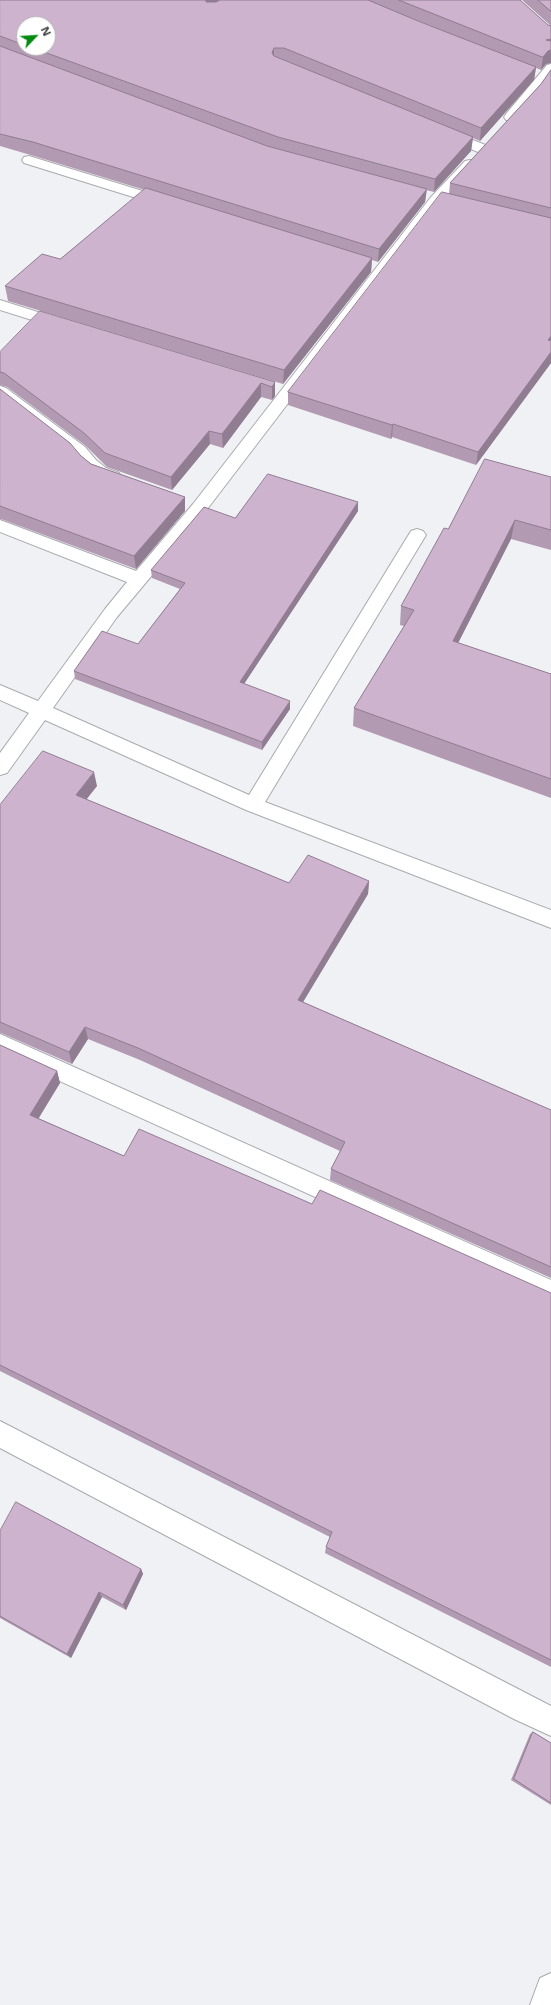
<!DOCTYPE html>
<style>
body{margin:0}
#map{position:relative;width:551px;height:2005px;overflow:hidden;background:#f0f1f5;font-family:"Noto Sans",sans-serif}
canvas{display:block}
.north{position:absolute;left:16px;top:16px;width:40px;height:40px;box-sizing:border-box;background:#fff;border:1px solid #b0b0b1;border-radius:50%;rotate:65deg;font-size:11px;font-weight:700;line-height:16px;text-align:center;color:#39393b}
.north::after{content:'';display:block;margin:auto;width:14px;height:18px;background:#048912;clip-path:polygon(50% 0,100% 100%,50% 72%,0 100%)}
</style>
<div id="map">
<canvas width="551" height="2005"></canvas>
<div class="north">N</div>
</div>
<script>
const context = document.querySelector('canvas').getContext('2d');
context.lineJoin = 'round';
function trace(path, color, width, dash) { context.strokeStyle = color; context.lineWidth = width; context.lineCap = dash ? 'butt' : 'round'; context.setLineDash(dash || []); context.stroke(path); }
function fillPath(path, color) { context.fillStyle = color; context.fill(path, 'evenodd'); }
const street = new Path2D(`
 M 551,64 L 551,76 L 516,120 L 506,120 L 504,117 L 506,114 L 547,65 Z
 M 445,129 L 488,146 L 490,149 L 488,152 L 478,152 L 440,136 L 438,133 L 440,130 Z
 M 29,156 L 172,200 L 174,203 L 172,206 L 162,206 L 24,163 L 22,160 L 24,157 Z
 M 470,160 L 475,161 L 477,164 L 475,167 L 441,203 L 205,512 L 117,617 L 53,708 L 249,795 L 411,531 L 417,529 L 423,531 L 426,535 L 265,802 L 551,910 L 551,928 L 246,810 L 45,720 L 7,773 L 0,775 L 0,753 L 29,713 L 0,700 L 0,685 L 38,701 L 105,609 L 127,582 L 0,532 L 0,520 L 136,571 L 193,504 L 431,197 L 465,161 Z
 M 0,300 L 69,322 L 72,325 L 69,328 L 64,330 L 0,310 Z
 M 0,386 L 6,388 L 85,447 L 96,460 L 106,468 L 119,473 L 121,477 L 119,481 L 113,482 L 94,476 L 84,468 L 73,455 L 0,399 Z
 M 0,1034 L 551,1280 L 551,1304 L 0,1054 Z
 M 0,1421 L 551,1706 L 551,1736 L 514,1719 L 0,1448 Z
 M 551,1973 L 551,2005 L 530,2005 L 540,1978 Z`);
trace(street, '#a9aaae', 2);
fillPath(street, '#fff');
fillPath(new Path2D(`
 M 0,0 L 520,0 L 548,25 L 551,26 L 551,63 L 546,64 L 541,70 L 536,68 L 534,80 L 480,141 L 473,138 L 471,151 L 434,192 L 426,190 L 425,202 L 378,262 L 372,260 L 371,272 L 283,384 L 8,301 L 5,286 L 60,259 L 145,190 L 34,156 L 0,146 ZM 398,13 L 447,32 L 418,21 ZM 24,24 L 48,48 L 24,48 Z
 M 522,0 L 551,0 L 551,26 Z
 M 551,70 L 551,363 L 476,465 L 392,437 L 391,439 L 288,405 L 288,392 L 449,194 L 450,183 L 541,84 Z
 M 0,352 L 275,382 L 275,396 L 272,400 L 261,397 L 223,448 L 210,444 L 172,490 L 107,467 L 86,446 L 7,387 L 0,385 Z
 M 0,389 L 91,464 L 185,497 L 185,511 L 136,569 L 1,519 L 0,519 Z
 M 551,477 L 551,550 L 511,539 L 458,643 L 551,674 L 551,798 L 353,726 L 354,708 L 404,626 L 400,625 L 401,606 L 448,529 Z
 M 358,502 L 358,511 L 244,684 L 290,709 L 262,750 L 75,679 L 74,671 L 138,644 L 180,589 L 152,578 L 151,570 L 235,518 Z
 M 97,786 L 86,799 L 289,883 L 369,881 L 368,894 L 303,1002 L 551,1110 L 551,1278 L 330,1180 L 331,1169 L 340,1151 L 140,1060 L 88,1039 L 72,1064 L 1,1033 L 0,1033 L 0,805 Z
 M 0,1045 L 57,1071 L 60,1083 L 38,1118 L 124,1156 L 312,1204 L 551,1293 L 551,1667 L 325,1553 L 326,1547 L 330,1537 L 0,1371 Z
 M 0,1531 L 141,1569 L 143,1574 L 126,1610 L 102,1597 L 71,1658 L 0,1618 Z
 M 533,1732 L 551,1743 L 551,1805 L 511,1780 L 530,1734 Z`), '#b19ab2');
fillPath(new Path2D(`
 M 205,0 L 220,0 L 205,10 Z
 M 551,39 L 551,63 L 546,64 L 541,70 L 546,40 Z
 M 274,48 L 274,61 L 272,53 Z
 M 536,67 L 534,80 L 480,141 L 481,128 Z
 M 473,137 L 471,151 L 434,192 L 435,179 Z
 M 427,189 L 425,202 L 378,262 L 379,249 Z
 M 372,258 L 371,272 L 283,384 L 284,370 Z
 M 551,336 L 551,346 L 548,340 Z
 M 551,352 L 551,363 L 476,465 L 478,452 Z
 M 275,382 L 275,396 L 272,400 L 272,387 Z
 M 261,383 L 261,397 L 223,448 L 222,434 Z
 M 393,424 L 392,437 L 391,439 L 392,425 Z
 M 209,431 L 210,444 L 172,490 L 171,477 Z
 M 185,497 L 185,511 L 136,569 L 134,556 Z
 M 358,502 L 358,511 L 240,690 L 240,682 Z
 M 515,520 L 511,539 L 450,659 L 453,641 Z
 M 290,701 L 290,709 L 262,750 L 262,742 Z
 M 94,772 L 97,786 L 79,809 L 76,795 Z
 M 369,881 L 368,894 L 297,1012 L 298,1000 Z
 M 85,1027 L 88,1039 L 72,1064 L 69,1052 Z
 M 57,1071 L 60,1083 L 34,1126 L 30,1115 Z
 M 141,1569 L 143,1574 L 126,1610 L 123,1605 Z
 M 99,1592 L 102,1597 L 71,1658 L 67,1654 Z`), '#907d91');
const building = new Path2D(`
 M 0,0 L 206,0 L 206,2 L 216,2 L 220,0 L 368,0 L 418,21 L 536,67 L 481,128 L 284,48 L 274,48 L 272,53 L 274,56 L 473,137 L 435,179 L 278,137 L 33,48 L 48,48 L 48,24 L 24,24 L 24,45 L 0,36 Z
 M 399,0 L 520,0 L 548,25 L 551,26 L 551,39 L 546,40 L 551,41 L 551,50 L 548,51 L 543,57 Z
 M 538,0 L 551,0 L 551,11 Z
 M 0,46 L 267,146 L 427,189 L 379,249 L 33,142 L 0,134 Z
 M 551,70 L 551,208 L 450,183 L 541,84 Z
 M 146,188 L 372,258 L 284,370 L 5,286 L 42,254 L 60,259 Z
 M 442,192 L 551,218 L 551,336 L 548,340 L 551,341 L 551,352 L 478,452 L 393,424 L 392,425 L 288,392 Z
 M 40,311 L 275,382 L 272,387 L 261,383 L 222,434 L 209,431 L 171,477 L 105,453 L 84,433 L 4,373 L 0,372 L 0,352 Z
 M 0,389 L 70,443 L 81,456 L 91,464 L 185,497 L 134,556 L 0,506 Z
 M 485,459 L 551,477 L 551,530 L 515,520 L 453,641 L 551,674 L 551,779 L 354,708 L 414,610 L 401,606 L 444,528 L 448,529 Z
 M 268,474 L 358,502 L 240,682 L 290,701 L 262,742 L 74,671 L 102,631 L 138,644 L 185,583 L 151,570 L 204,507 L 235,518 Z
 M 43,751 L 94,772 L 76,795 L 289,883 L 308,855 L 369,881 L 298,1000 L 551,1110 L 551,1267 L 331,1169 L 345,1142 L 138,1048 L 85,1027 L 69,1052 L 0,1022 L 0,805 Z
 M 0,1045 L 57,1071 L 30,1115 L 124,1156 L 139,1129 L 312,1204 L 320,1190 L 551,1293 L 551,1660 L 326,1547 L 332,1532 L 0,1365 Z
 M 16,1502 L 141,1569 L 123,1605 L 99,1592 L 67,1654 L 0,1616 L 0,1531 Z
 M 533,1732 L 551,1743 L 551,1803 L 514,1779 Z`);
fillPath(building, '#ceb3cf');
trace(building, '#907d91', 1);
</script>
